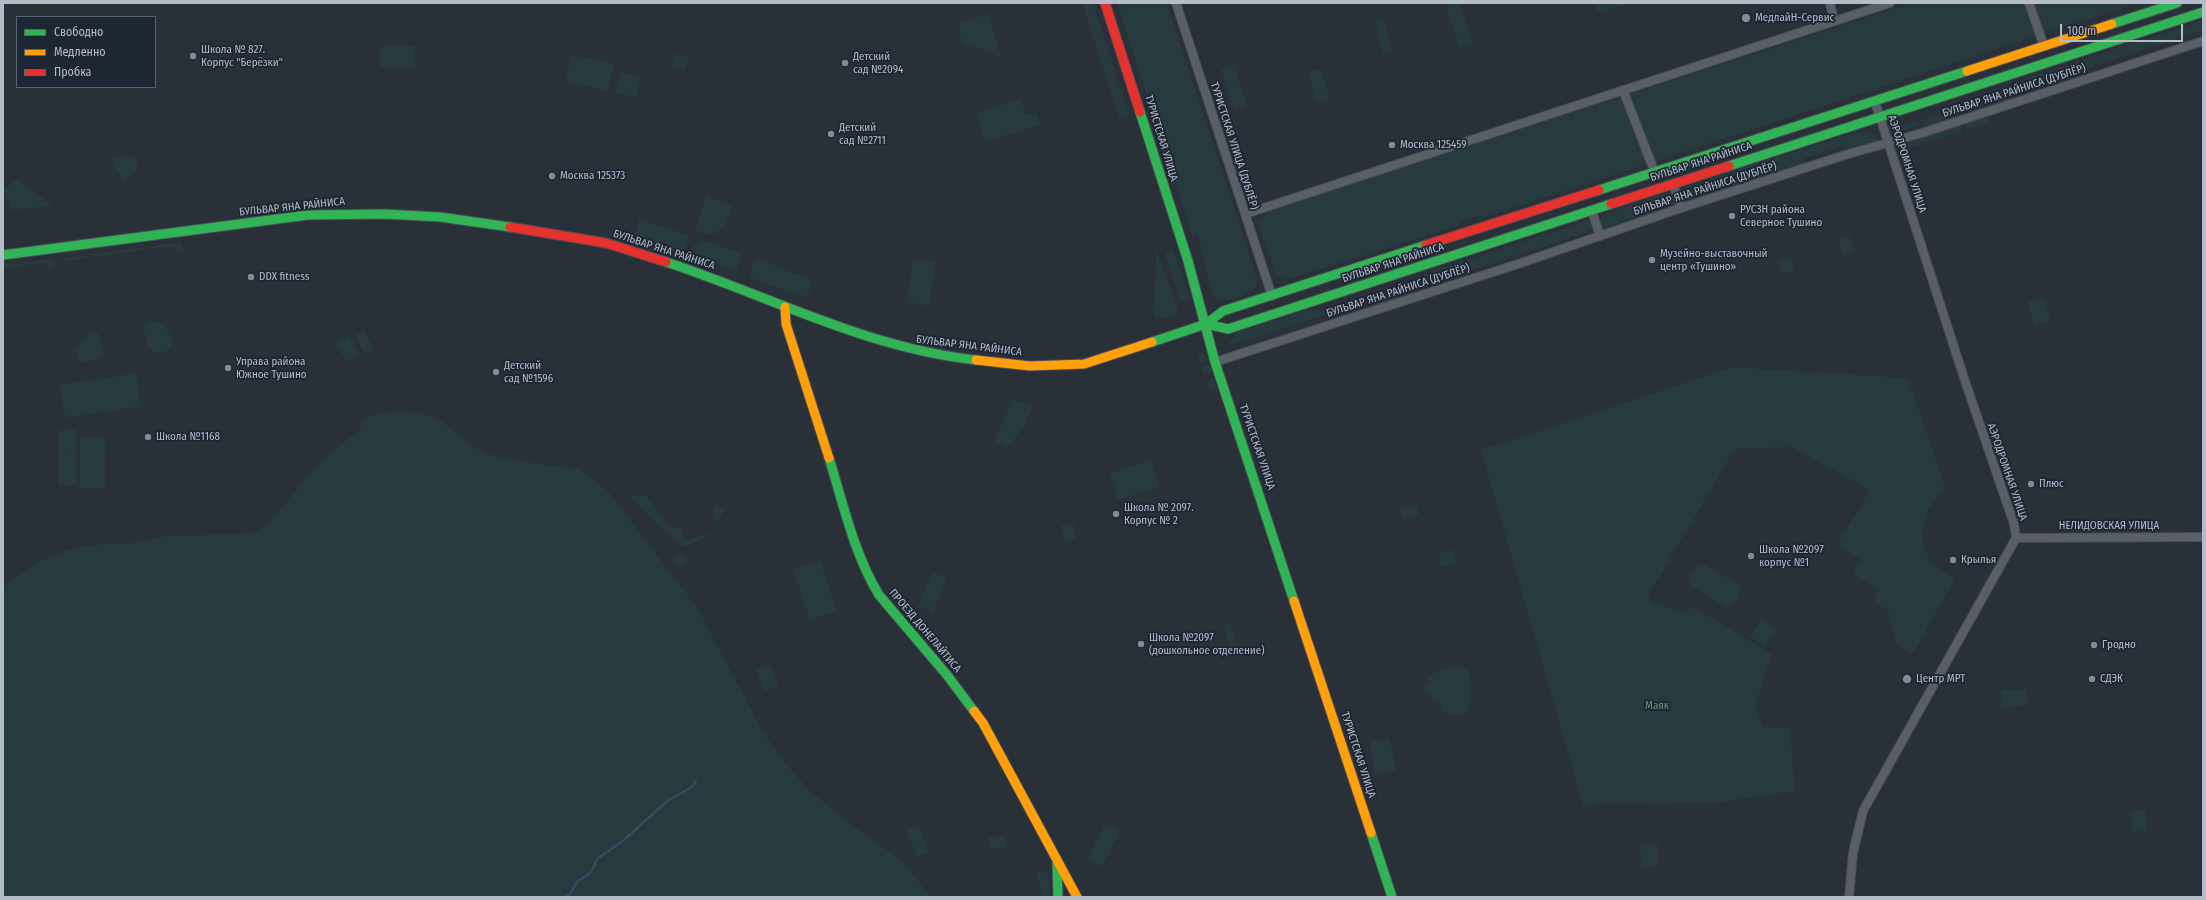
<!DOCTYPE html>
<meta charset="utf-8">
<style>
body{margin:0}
#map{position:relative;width:2206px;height:900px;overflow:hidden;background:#2a3038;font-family:"Fira Sans Condensed",sans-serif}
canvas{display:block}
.frame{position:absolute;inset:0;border:4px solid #b4bcc9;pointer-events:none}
.legend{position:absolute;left:16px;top:16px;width:140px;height:72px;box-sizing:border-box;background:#1d2633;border:1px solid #59626f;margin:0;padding:5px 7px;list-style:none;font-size:12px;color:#b4bcc9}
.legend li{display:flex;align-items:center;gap:8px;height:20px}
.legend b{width:20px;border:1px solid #59626f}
.scale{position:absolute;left:2060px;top:24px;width:123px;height:18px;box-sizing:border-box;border:2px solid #b4bcc9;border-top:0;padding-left:5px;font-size:12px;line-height:14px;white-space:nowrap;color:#b4bcc9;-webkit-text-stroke:3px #1d2633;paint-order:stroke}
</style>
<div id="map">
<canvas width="2206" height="900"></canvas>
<div class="frame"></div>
<ul class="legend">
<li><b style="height:5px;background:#30b455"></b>Свободно</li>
<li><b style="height:5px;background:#ff9f0a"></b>Медленно</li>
<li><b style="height:5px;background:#e5322d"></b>Пробка</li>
</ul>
<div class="scale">100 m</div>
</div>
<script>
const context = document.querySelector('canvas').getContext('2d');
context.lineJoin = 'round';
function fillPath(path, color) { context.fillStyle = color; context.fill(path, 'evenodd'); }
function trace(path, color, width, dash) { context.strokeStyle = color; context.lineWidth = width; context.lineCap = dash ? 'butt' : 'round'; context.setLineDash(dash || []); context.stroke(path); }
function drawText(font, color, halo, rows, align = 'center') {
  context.font = font + ' "Fira Sans Condensed",sans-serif'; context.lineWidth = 3.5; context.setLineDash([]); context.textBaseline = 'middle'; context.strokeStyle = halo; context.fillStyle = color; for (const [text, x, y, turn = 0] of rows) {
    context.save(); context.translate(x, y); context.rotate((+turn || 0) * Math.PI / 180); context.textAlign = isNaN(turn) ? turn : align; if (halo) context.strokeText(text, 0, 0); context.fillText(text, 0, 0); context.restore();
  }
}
fillPath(new Path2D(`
 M 1082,3 L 1093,3 L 1129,113 L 1128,116 L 1123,118 L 1119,117 Z
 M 1117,3 L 1167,3 L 1258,282 C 1257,292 1230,302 1221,300 C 1216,299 1213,296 1211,292 L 1198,233 L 1192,235 Z
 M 1459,3 L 1473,43 L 1460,48 L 1446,7 Z
 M 1595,3 L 1626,3 L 1627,4 L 1598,13 Z
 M 1912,3 L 2138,3 L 1483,218 L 1482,215 L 1458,221 L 1460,225 L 1290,279 L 1285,280 L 1276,275 L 1258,224 L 1259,220 L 1271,210 Z
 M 988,13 L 1001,57 L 961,41 L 959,23 Z
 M 1383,18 L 1393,51 L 1383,54 L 1376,29 L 1378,28 L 1376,21 Z
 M 2203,20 L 2203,30 L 2007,95 L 2008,100 L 1986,108 L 1984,100 C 1998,95 2013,86 2027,78 Z
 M 383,45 L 414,46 L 415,67 L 380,67 L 380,50 Z
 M 676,53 L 689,57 L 685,70 L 672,66 Z
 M 571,55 L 614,64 L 608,91 L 565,82 Z
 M 1234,65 L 1247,106 L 1234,110 L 1221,69 Z
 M 1320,69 L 1330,99 L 1318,103 L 1308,73 Z
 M 620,72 L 640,77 L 636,97 L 616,93 Z
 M 1021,99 L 1026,115 L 1036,112 L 1040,125 L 985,142 L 976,113 Z
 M 1981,100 L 1982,103 L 1959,110 L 1958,108 Z
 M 1946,112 L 1948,120 L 1924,128 L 1921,120 Z
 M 1987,116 L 1989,123 L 1966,130 L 1964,123 Z
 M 1916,121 L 1918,126 L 1901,131 L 1902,126 Z
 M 1960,125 L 1962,131 L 1906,149 L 1903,143 Z
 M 1860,131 L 1875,134 L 1878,140 L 1872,144 L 1844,152 L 1842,146 L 1803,159 L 1804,164 L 1693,201 L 1683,200 L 1681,195 L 1687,186 Z
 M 136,155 L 138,170 L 123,181 L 112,162 L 114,158 Z
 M 17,179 L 53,206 L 12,210 L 3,191 Z
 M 1663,194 C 1671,195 1676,198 1674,206 L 1670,210 L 1668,206 L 1609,226 L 1610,230 L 1606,230 L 1600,226 L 1599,220 L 1604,214 Z
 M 706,195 L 733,206 L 725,226 L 715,234 L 695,232 Z
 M 639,219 L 689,235 L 683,251 L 635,235 Z
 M 1585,221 L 1591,221 L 1595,230 L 1593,235 L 1591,231 L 1414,289 L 1415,292 L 1404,296 L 1402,291 L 1416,287 L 1414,280 L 1429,272 Z
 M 1849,236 L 1855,252 L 1844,256 L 1838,240 Z
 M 703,241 L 740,252 L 741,258 L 736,271 L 692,255 L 693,246 Z
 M 182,242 L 183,250 L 177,251 L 176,247 L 169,246 L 63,261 L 63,259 Z
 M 1156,249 L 1179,313 L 1160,320 L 1159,318 L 1154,319 Z
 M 1170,249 L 1173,250 L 1189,298 L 1187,303 L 1181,301 L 1165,255 L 1166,251 Z
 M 1791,256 L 1795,270 L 1782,275 L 1777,260 Z
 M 52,258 L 53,268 L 49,269 L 48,262 L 3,269 L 3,265 Z
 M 913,259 L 936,262 L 929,306 L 907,302 Z
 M 757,260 L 761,260 L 807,278 C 812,284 811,287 808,294 L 801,297 L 752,278 L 750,274 L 752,263 Z
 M 1395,293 L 1397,299 L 1371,307 L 1369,301 Z
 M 2043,297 L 2051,320 L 2034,325 L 2027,302 Z
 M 1351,303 L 1353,306 L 1227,346 L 1236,333 L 1314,308 C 1323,313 1342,306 1351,303 Z
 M 160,321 L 170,334 L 173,342 L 169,350 L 161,353 L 153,352 L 148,345 L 143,327 L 148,322 Z
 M 364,330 L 374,349 L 365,354 L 355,336 Z
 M 98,332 L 104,353 L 99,359 L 81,362 L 75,350 L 90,333 Z
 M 349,335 L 360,354 L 346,361 L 335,343 Z
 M 1196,349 L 1205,354 L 1208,360 L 1201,362 Z
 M1202 370a5 5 0 1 1 10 0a5 5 0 1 1-10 0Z
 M 1732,367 L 1908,378 L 1945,487 L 1929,508 L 1922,529 L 1924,546 L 1930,563 L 1955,579 L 1912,655 L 1896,643 L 1888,611 L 1873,600 L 1878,589 L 1853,574 L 1861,560 L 1837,545 L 1870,490 L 1792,447 L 1735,449 L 1648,596 L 1650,601 L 1683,613 L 1694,607 L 1772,654 L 1755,706 L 1763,726 L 1790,729 L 1795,791 L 1721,802 L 1583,805 L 1481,450 Z
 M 136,373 L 141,406 L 65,418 L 60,385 Z
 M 1213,378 L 1217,389 L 1210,392 L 1206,380 Z
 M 1013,399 L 1033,407 L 1022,429 L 1007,448 L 994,441 Z
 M 394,411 L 421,412 L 432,417 L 441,421 L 475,448 L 489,454 L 517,461 L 579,469 L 608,491 L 698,609 L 762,730 L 783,761 L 811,792 L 839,815 L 903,862 L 931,897 L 3,897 L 3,586 L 42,560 L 68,550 L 91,545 L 131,543 L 166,536 L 241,534 L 259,531 L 269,523 L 303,482 L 327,456 L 358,431 L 367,417 L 375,414 Z
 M 59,430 L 76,430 L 76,454 L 59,455 Z
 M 80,438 L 105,438 L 105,488 L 80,488 Z
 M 59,455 L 76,455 L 76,486 L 59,486 Z
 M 1151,460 L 1160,486 L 1118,500 L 1109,474 Z
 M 646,495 L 666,522 L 673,528 L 680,526 L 686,541 L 708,533 L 709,536 L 687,546 L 680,545 L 628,496 Z
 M 715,504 L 725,509 L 718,523 L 712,517 Z
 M 1416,504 L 1419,515 L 1403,520 L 1399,508 Z
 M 1073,523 L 1075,540 L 1064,542 L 1061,525 Z
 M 1453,549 L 1457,563 L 1441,568 L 1438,558 L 1442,552 Z
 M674 560a6 6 0 1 1 12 0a6 6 0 1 1-12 0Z
 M 820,560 L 837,611 L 810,620 L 793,569 Z
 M 1699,564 L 1704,564 L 1738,584 L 1741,589 C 1740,596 1735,603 1729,607 L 1724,606 L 1691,586 L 1688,577 L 1695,566 Z
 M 933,572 L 947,578 L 933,612 L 918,606 Z
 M 1761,619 L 1776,628 L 1765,646 L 1750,637 Z
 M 1230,622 L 1239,649 L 1232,651 L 1223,625 Z
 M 770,664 L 779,685 L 765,691 L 756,670 Z
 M 1460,664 C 1462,667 1465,667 1467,670 C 1473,678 1472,708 1465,714 L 1450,714 L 1441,711 L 1442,703 L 1434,703 L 1431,696 L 1423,689 L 1428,683 L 1428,675 Z
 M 2027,689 L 2028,705 L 2002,707 L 2001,690 Z
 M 1390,738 L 1396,770 L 1375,774 L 1370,742 Z
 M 2131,810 L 2146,810 L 2147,831 L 2132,831 Z
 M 1105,824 L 1120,831 L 1102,867 L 1087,860 Z
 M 918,825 L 929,853 L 917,857 L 906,830 Z
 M 1003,835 L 1009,848 L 990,849 L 989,836 Z
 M 1658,844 L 1658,866 L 1641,867 L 1640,845 Z
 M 1038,870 L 1047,872 L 1051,897 L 1044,897 L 1036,875 Z`), '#273a3e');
trace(new Path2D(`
 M 565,897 L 570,894 L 577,882 L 591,872 L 597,859 L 624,840 L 667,801 L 692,787 L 696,781`), '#384963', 2.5);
const street = new Path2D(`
 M 1176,3 L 1272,296
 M 1830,3 L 1834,21
 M 2029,3 L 2044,46
 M 1623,90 L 1655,173
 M 1673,184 L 1681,208
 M 1592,211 L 1600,236
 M 1245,214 L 1890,3
 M 1215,362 L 1521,263 L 1681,208 L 1845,155 L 1922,133 L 2203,41
 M 2016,538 L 2203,537
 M 1849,897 L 1853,853 L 1863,811 L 2016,538 L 2014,524 L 1965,381 L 1875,102`);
const fast = new Path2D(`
 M 2112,24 L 2177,3
 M 1140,112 L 1188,261 L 1215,362 L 1294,601
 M 1729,166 L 2203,12
 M 1599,190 L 1967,71
 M 3,255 L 308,215 L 384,214 L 440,217 L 510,227
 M 666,262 C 770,296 865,348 976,360
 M 1206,324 L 1228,329 L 1611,204
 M 1152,342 L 1206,324 L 1223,311 L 1426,245
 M 829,458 C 843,503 854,554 879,595 L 947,675 L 974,711
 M 1371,833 L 1392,897
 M 1057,863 L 1058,897`);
const slow = new Path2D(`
 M 1967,71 L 2112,24
 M 785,307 L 786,324 L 829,458
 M 976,360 L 1030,366 L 1084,364 L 1152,342
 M 1294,601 L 1371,833
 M 974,711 L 983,723 L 1077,897`);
const jam = new Path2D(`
 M 1105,3 L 1140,112
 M 1611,204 L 1729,166
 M 510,227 L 606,243 L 666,262
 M 1426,245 L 1599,190`);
trace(street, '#484c53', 10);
trace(fast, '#484c53', 11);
trace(slow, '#484c53', 11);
trace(jam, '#484c53', 11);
trace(street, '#5a5e66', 8);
trace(fast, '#30b455', 9);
trace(slow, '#ff9f0a', 9);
trace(jam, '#e5322d', 9);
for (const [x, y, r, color] of [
 [1746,18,5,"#848b96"],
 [193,56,4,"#848b96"],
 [845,63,4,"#848b96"],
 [831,134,4,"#848b96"],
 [1392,145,4,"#848b96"],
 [552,176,4,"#848b96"],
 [1732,216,4,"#848b96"],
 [1652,260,4,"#848b96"],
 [251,277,4,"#848b96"],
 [228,368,4,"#848b96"],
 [496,372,4,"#848b96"],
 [148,437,4,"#848b96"],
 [2031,484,4,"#848b96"],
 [1116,514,4,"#848b96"],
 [1751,556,4,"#848b96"],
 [1953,560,4,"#848b96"],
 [1141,644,4,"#848b96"],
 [2094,645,4,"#848b96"],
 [1907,679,5,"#848b96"],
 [2092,679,4,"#848b96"]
]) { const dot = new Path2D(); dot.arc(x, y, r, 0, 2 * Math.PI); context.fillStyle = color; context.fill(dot); trace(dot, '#1d2633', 1.5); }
drawText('11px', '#b4bcc9', '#1d2633', [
 ["МедлайН-Сервис",1755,18],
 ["Школа № 827.",201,50],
 ["Корпус \"Берёзки\"",201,63],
 ["Детский",853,57],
 ["сад №2094",853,70],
 ["Детский",839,128],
 ["сад №2711",839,141],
 ["Москва 125459",1400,145],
 ["Москва 125373",560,176],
 ["РУСЗН района",1740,210],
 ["Северное Тушино",1740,223],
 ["Музейно-выставочный",1660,254],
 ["центр «Тушино»",1660,267],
 ["DDX fitness",259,277],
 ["Управа района",236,362],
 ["Южное Тушино",236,375],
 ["Детский",504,366],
 ["сад №1596",504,379],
 ["Школа №1168",156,437],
 ["Плюс",2039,484],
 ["Школа № 2097.",1124,508],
 ["Корпус № 2",1124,521],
 ["Школа №2097",1759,550],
 ["корпус №1",1759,563],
 ["Крылья",1961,560],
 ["Школа №2097",1149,638],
 ["(дошкольное отделение)",1149,651],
 ["Гродно",2102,645],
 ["Центр МРТ",1916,679],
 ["СДЭК",2100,679]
], 'left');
drawText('11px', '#b4bcc9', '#1d2633', [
 ["БУЛЬВАР ЯНА РАЙНИСА (ДУБЛЁР)",2014,91,-18],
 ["ТУРИСТСКАЯ УЛИЦА",1161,138,73],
 ["ТУРИСТСКАЯ УЛИЦА (ДУБЛЁР)",1234,146,72],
 ["БУЛЬВАР ЯНА РАЙНИСА",1701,162,-18],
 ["АЭРОДРОМНАЯ УЛИЦА",1907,164,72],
 ["БУЛЬВАР ЯНА РАЙНИСА (ДУБЛЁР)",1705,189,-18],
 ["БУЛЬВАР ЯНА РАЙНИСА",292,207,-6],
 ["БУЛЬВАР ЯНА РАЙНИСА",664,250,18],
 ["БУЛЬВАР ЯНА РАЙНИСА",1393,263,-18],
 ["БУЛЬВАР ЯНА РАЙНИСА (ДУБЛЁР)",1398,291,-18],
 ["БУЛЬВАР ЯНА РАЙНИСА",969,346,7],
 ["ТУРИСТСКАЯ УЛИЦА",1257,447,71],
 ["АЭРОДРОМНАЯ УЛИЦА",2007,472,71],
 ["НЕЛИДОВСКАЯ УЛИЦА",2109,526],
 ["ПРОЕЗД ДОНЕЛАЙТИСА",925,631,50],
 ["ТУРИСТСКАЯ УЛИЦА",1358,755,72]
]);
drawText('11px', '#6b9a76', '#1d2633', [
 ["Маяк",1657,706]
]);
</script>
